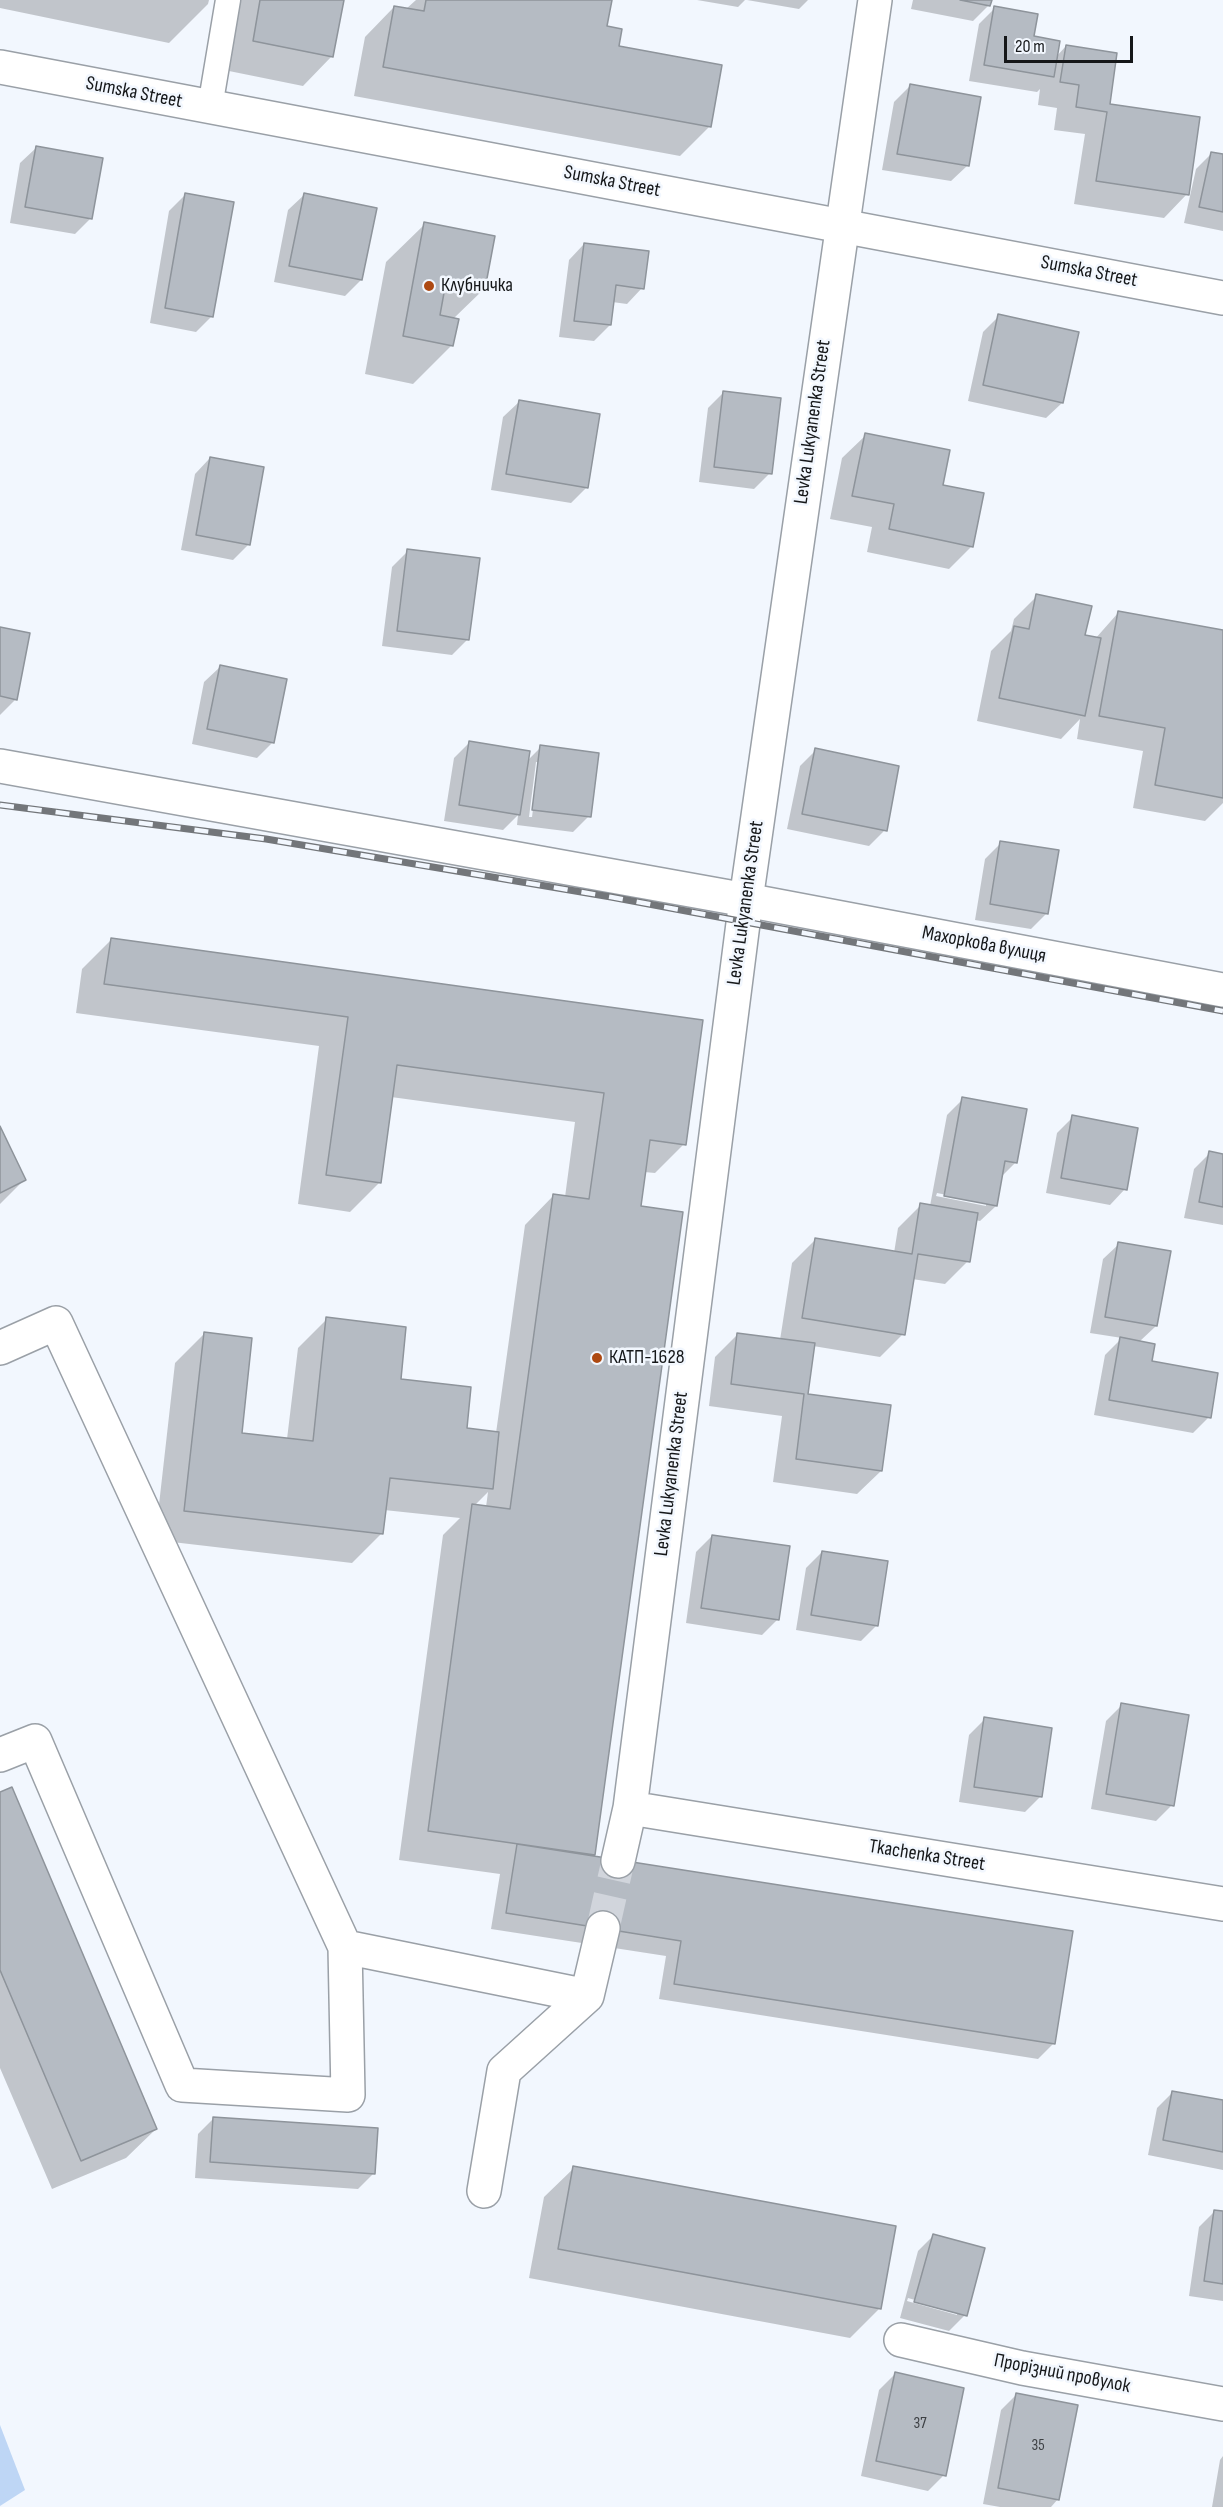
<!DOCTYPE html>
<meta charset="utf-8">
<style>
body{margin:0}
#map{position:relative;width:1223px;height:2507px;overflow:hidden;background:#f2f7fe;font-family:"Sofia Sans Condensed",sans-serif}
canvas{display:block}
.scale{position:absolute;left:1004px;top:36px;width:129px;height:27px;box-sizing:border-box;border:3px solid #151719;border-top:0;padding-left:8px;font-size:18px;line-height:21px;white-space:nowrap;color:#151719;-webkit-text-stroke:4px #f2f7fe;paint-order:stroke}
</style>
<div id="map">
<canvas width="1223" height="2507"></canvas>
<div class="scale">20 m</div>
</div>
<script>
const context = document.querySelector('canvas').getContext('2d');
context.lineJoin = 'round';
function fillPath(path, color) { context.fillStyle = color; context.fill(path, 'evenodd'); }
function trace(path, color, width, dash) { context.strokeStyle = color; context.lineWidth = width; context.lineCap = dash ? 'butt' : 'round'; context.setLineDash(dash || []); context.stroke(path); }
function drawText(font, color, halo, rows, align = 'center') {
  context.font = font + ' "Sofia Sans Condensed",sans-serif'; context.lineWidth = 5; context.setLineDash([]); context.textBaseline = 'middle'; context.strokeStyle = halo; context.fillStyle = color; for (const [text, x, y, turn = 0] of rows) {
    context.save(); context.translate(x, y); context.rotate((+turn || 0) * Math.PI / 180); context.textAlign = isNaN(turn) ? turn : align; if (halo) context.strokeText(text, 0, 0); context.fillText(text, 0, 0); context.restore();
  }
}
fillPath(new Path2D(`
 M 0,2425 L 25,2490 L 0,2506 Z`), '#bed6f5');
fillPath(new Path2D(`
 M 0,0 L 209,0 L 208,4 L 169,43 L 0,8 Z
 M 237,0 L 342,0 L 332,56 L 303,86 L 224,70 Z
 M 416,0 L 611,0 L 606,27 L 617,47 L 720,66 L 709,127 L 680,156 L 354,96 L 365,37 L 394,7 L 406,9 Z
 M 697,0 L 745,0 L 738,7 Z
 M 747,0 L 808,0 L 799,9 Z
 M 913,0 L 990,0 L 989,5 L 973,21 L 911,9 Z
 M 995,8 L 1056,57 L 1066,46 L 1108,105 L 1187,194 L 1164,218 L 1074,204 L 1085,134 L 1054,130 L 1057,108 L 1038,105 L 1040,89 L 1037,92 L 969,81 L 979,24 Z
 M 910,86 L 967,166 L 951,181 L 882,170 L 894,102 Z
 M 36,148 L 91,218 L 75,234 L 10,223 L 20,163 Z
 M 1212,153 L 1223,156 L 1223,231 L 1184,223 L 1196,169 Z
 M 185,195 L 212,316 L 196,332 L 150,323 L 169,211 Z
 M 304,195 L 361,280 L 345,296 L 274,282 L 288,210 Z
 M 425,224 L 484,289 L 453,319 L 452,345 L 413,384 L 365,374 L 386,262 Z
 M 584,244 L 642,288 L 627,304 L 612,302 L 610,325 L 594,341 L 559,337 L 569,260 Z
 M 999,316 L 1062,403 L 1046,418 L 968,401 L 983,332 Z
 M 724,392 L 770,473 L 754,489 L 699,482 L 708,408 Z
 M 519,402 L 586,488 L 571,503 L 491,490 L 503,417 Z
 M 866,435 L 941,486 L 972,546 L 949,569 L 867,552 L 872,527 L 830,519 L 842,458 Z
 M 210,458 L 249,544 L 233,560 L 181,550 L 195,474 Z
 M 408,551 L 468,639 L 452,655 L 382,646 L 392,567 Z
 M 1037,596 L 1084,637 L 1095,639 L 1118,613 L 1223,632 L 1223,803 L 1205,821 L 1133,808 L 1143,751 L 1077,739 L 1080,719 L 1061,739 L 977,721 L 991,651 L 1011,631 L 1014,619 Z
 M 0,628 L 16,699 L 0,715 Z
 M 220,667 L 273,742 L 257,758 L 192,744 L 204,682 Z
 M 470,742 L 527,761 L 541,747 L 589,816 L 573,832 L 517,825 L 518,815 L 503,830 L 444,821 L 454,758 ZM 536,762 L 539,762 L 532,817 L 529,817 Z
 M 816,750 L 885,830 L 869,846 L 787,829 L 800,766 Z
 M 1001,843 L 1047,913 L 1031,929 L 975,920 L 985,859 Z
 M 112,939 L 701,1021 L 684,1144 L 655,1173 L 644,1172 L 639,1207 L 593,1854 L 590,1857 L 1054,2043 L 1038,2059 L 659,1999 L 666,1956 L 491,1929 L 500,1874 L 399,1860 L 443,1535 L 460,1518 L 384,1510 L 382,1533 L 352,1563 L 155,1540 L 175,1363 L 204,1334 L 241,1434 L 287,1439 L 298,1348 L 327,1319 L 399,1380 L 465,1430 L 496,1433 L 525,1225 L 554,1195 L 565,1197 L 575,1122 L 391,1097 L 380,1182 L 350,1212 L 298,1204 L 319,1046 L 76,1013 L 82,969 ZM 488,1492 L 486,1507 L 474,1506 Z
 M 963,1099 L 1016,1162 L 1001,1177 L 996,1206 L 980,1221 L 975,1220 L 968,1261 L 945,1284 L 912,1279 L 903,1334 L 880,1357 L 813,1346 L 806,1395 L 881,1471 L 857,1494 L 773,1482 L 782,1416 L 709,1406 L 715,1357 L 738,1334 L 780,1340 L 792,1263 L 816,1239 L 894,1253 L 898,1228 L 921,1205 L 930,1206 L 947,1115 ZM 937,1193 L 986,1203 L 986,1206 L 936,1196 Z
 M 1073,1117 L 1125,1189 L 1110,1205 L 1046,1193 L 1057,1133 Z
 M 0,1130 L 24,1180 L 0,1204 Z
 M 1210,1153 L 1223,1155 L 1223,1225 L 1184,1218 L 1194,1169 Z
 M 1119,1244 L 1156,1326 L 1139,1342 L 1150,1363 L 1209,1417 L 1193,1433 L 1094,1415 L 1105,1355 L 1122,1338 L 1090,1333 L 1103,1259 Z
 M 712,1536 L 778,1619 L 762,1635 L 686,1623 L 696,1552 Z
 M 822,1552 L 877,1625 L 861,1641 L 796,1630 L 806,1568 Z
 M 1122,1705 L 1172,1805 L 1156,1821 L 1091,1809 L 1106,1721 Z
 M 985,1719 L 1041,1796 L 1025,1812 L 959,1802 L 969,1735 Z
 M 0,1794 L 156,2129 L 126,2158 L 52,2189 L 0,2068 Z
 M 1173,2092 L 1223,2102 L 1223,2170 L 1148,2155 L 1157,2108 Z
 M 214,2118 L 374,2173 L 358,2189 L 195,2178 L 198,2134 Z
 M 574,2168 L 879,2309 L 850,2338 L 529,2278 L 544,2197 Z
 M 1215,2211 L 1223,2213 L 1223,2301 L 1189,2296 L 1199,2227 Z
 M 934,2235 L 965,2315 L 949,2331 L 900,2318 L 918,2251 ZM 908,2298 L 957,2312 L 957,2315 L 907,2301 Z
 M 895,2374 L 944,2475 L 928,2491 L 861,2476 L 879,2390 Z
 M 1017,2394 L 1058,2499 L 1051,2507 L 1000,2507 L 983,2504 L 1001,2410 Z
 M 1223,2456 L 1223,2507 L 1212,2507 L 1220,2460 Z`), '#0003');
const building = new Path2D(`
 M 260,0 L 344,0 L 333,57 L 253,41 Z
 M 426,0 L 612,0 L 607,26 L 622,29 L 619,46 L 722,65 L 711,127 L 383,67 L 394,6 L 424,11 Z
 M 960,0 L 992,0 L 990,6 Z
 M 994,6 L 1038,14 L 1034,36 L 1060,41 L 1054,77 L 984,65 Z
 M 1066,45 L 1117,53 L 1110,104 L 1200,117 L 1189,195 L 1096,181 L 1107,112 L 1076,107 L 1079,85 L 1060,82 Z
 M 910,84 L 981,97 L 969,166 L 897,154 Z
 M 36,146 L 103,158 L 92,219 L 25,207 Z
 M 1211,152 L 1223,154 L 1223,212 L 1199,207 Z
 M 185,193 L 234,202 L 213,317 L 165,308 Z
 M 304,193 L 377,208 L 362,280 L 289,266 Z
 M 424,222 L 495,236 L 485,289 L 446,282 L 440,315 L 459,319 L 453,346 L 403,336 Z
 M 584,243 L 649,251 L 644,289 L 616,285 L 611,325 L 574,321 Z
 M 998,314 L 1079,332 L 1063,403 L 983,385 Z
 M 723,391 L 781,398 L 772,474 L 714,467 Z
 M 519,400 L 600,414 L 588,488 L 506,474 Z
 M 865,433 L 950,450 L 943,485 L 984,493 L 973,547 L 889,529 L 894,504 L 852,496 Z
 M 210,457 L 264,467 L 250,545 L 196,535 Z
 M 407,549 L 480,558 L 469,640 L 397,631 Z
 M 1036,594 L 1092,606 L 1085,635 L 1101,638 L 1085,716 L 999,698 L 1014,626 L 1029,629 Z
 M 1118,611 L 1223,630 L 1223,798 L 1155,785 L 1165,728 L 1099,716 Z
 M 0,627 L 30,633 L 17,700 L 0,696 Z
 M 220,665 L 287,679 L 274,743 L 207,729 Z
 M 469,741 L 530,751 L 520,815 L 459,805 Z
 M 540,745 L 599,753 L 591,817 L 532,810 Z
 M 815,748 L 899,766 L 887,831 L 802,814 Z
 M 1000,841 L 1059,850 L 1048,914 L 990,904 Z
 M 111,938 L 703,1020 L 686,1145 L 650,1140 L 641,1206 L 683,1212 L 595,1855 L 428,1831 L 472,1504 L 510,1509 L 553,1194 L 589,1199 L 604,1093 L 397,1065 L 381,1183 L 326,1175 L 348,1017 L 104,984 Z
 M 962,1097 L 1027,1109 L 1017,1163 L 1005,1161 L 997,1206 L 944,1196 Z
 M 1072,1115 L 1138,1128 L 1127,1190 L 1061,1178 Z
 M 0,1126 L 26,1180 L 0,1193 Z
 M 1209,1151 L 1223,1154 L 1223,1207 L 1199,1202 Z
 M 920,1203 L 978,1213 L 970,1262 L 918,1254 L 905,1335 L 802,1318 L 815,1238 L 912,1254 Z
 M 1118,1242 L 1171,1251 L 1157,1326 L 1105,1317 Z
 M 326,1317 L 406,1327 L 401,1379 L 471,1387 L 467,1428 L 499,1432 L 493,1489 L 390,1478 L 383,1534 L 184,1511 L 204,1332 L 252,1338 L 242,1433 L 313,1441 Z
 M 737,1333 L 815,1343 L 808,1394 L 891,1405 L 882,1471 L 796,1459 L 804,1394 L 731,1384 Z
 M 1120,1337 L 1155,1344 L 1152,1361 L 1218,1373 L 1211,1418 L 1109,1400 Z
 M 712,1535 L 790,1546 L 779,1620 L 701,1608 Z
 M 822,1551 L 888,1561 L 878,1626 L 811,1615 Z
 M 1121,1703 L 1189,1715 L 1174,1806 L 1106,1794 Z
 M 984,1717 L 1052,1728 L 1042,1797 L 974,1787 Z
 M 12,1787 L 157,2129 L 81,2161 L 0,1970 L 0,1792 Z
 M 517,1844 L 1073,1931 L 1055,2044 L 674,1984 L 681,1941 L 506,1913 Z
 M 1172,2091 L 1223,2100 L 1223,2152 L 1163,2140 Z
 M 213,2117 L 378,2128 L 375,2174 L 210,2162 Z
 M 573,2166 L 896,2226 L 881,2309 L 558,2249 Z
 M 1214,2210 L 1223,2211 L 1223,2284 L 1204,2281 Z
 M 933,2234 L 985,2248 L 967,2316 L 914,2302 Z
 M 895,2372 L 964,2388 L 946,2476 L 876,2461 Z
 M 1016,2393 L 1078,2405 L 1059,2500 L 998,2488 Z`);
fillPath(building, '#b5bbc3');
trace(building, '#8e949b', 1.5);
trace(new Path2D(`
 M 603,1928 L 618,1861`), '#d1d5dc', 33, [33, 16]);
const service = new Path2D(`
 M 210,107 L 228,0`);
const minor = new Path2D(`
 M 0,766 L 746,900 L 1223,990
 M 0,1348 L 56,1323 L 345,1947 L 348,2095 L 182,2085 L 35,1741 L 0,1755
 M 630,1808 L 1223,1904
 M 618,1861 L 630,1808 L 746,900 L 875,0
 M 345,1947 L 587,1996
 M 484,2191 L 504,2071 L 587,1996 L 603,1928
 M 901,2340 L 1022,2368 L 1223,2404`);
const tertiary = new Path2D(`
 M 0,67 L 1223,298`);
trace(service, '#9aa0a7', 27);
trace(minor, '#9aa0a7', 36);
trace(tertiary, '#9aa0a7', 36);
trace(service, '#fff', 24);
trace(minor, '#fff', 33);
trace(tertiary, '#fff', 33);
const rail = new Path2D(`
 M 0,805 L 266,839 L 611,897 L 1223,1011`);
trace(rail, '#73767a', 7);
trace(rail, '#f2f7fe', 4.5, [14]);
for (const [x, y, r, color] of [
 [429,286,6,"#ad4912"],
 [597,1358,6,"#ad4912"]
]) { const dot = new Path2D(); dot.arc(x, y, r, 0, 2 * Math.PI); context.fillStyle = color; context.fill(dot); trace(dot, '#f2f7fe', 2); }
drawText('16px', '#3d4044', null, [
 ["37",920,2424],
 ["35",1038,2446]
]);
drawText('20px', '#151719', '#f2f7fe', [
 ["Sumska Street",134,93,11],
 ["Sumska Street",612,182,11],
 ["Sumska Street",1089,272,11],
 ["Levka Lukyanenka Street",813,422,-82],
 ["Levka Lukyanenka Street",746,903,-82],
 ["Махоркова вулиця",984,945,11],
 ["Levka Lukyanenka Street",672,1474,-83],
 ["Tkachenka Street",927,1856,9],
 ["Прорізний провулок",1062,2374,11]
]);
drawText('20px', '#151719', '#f2f7fe', [
 ["Клубничка",441,286],
 ["КАТП-1628",609,1358]
], 'left');
</script>
